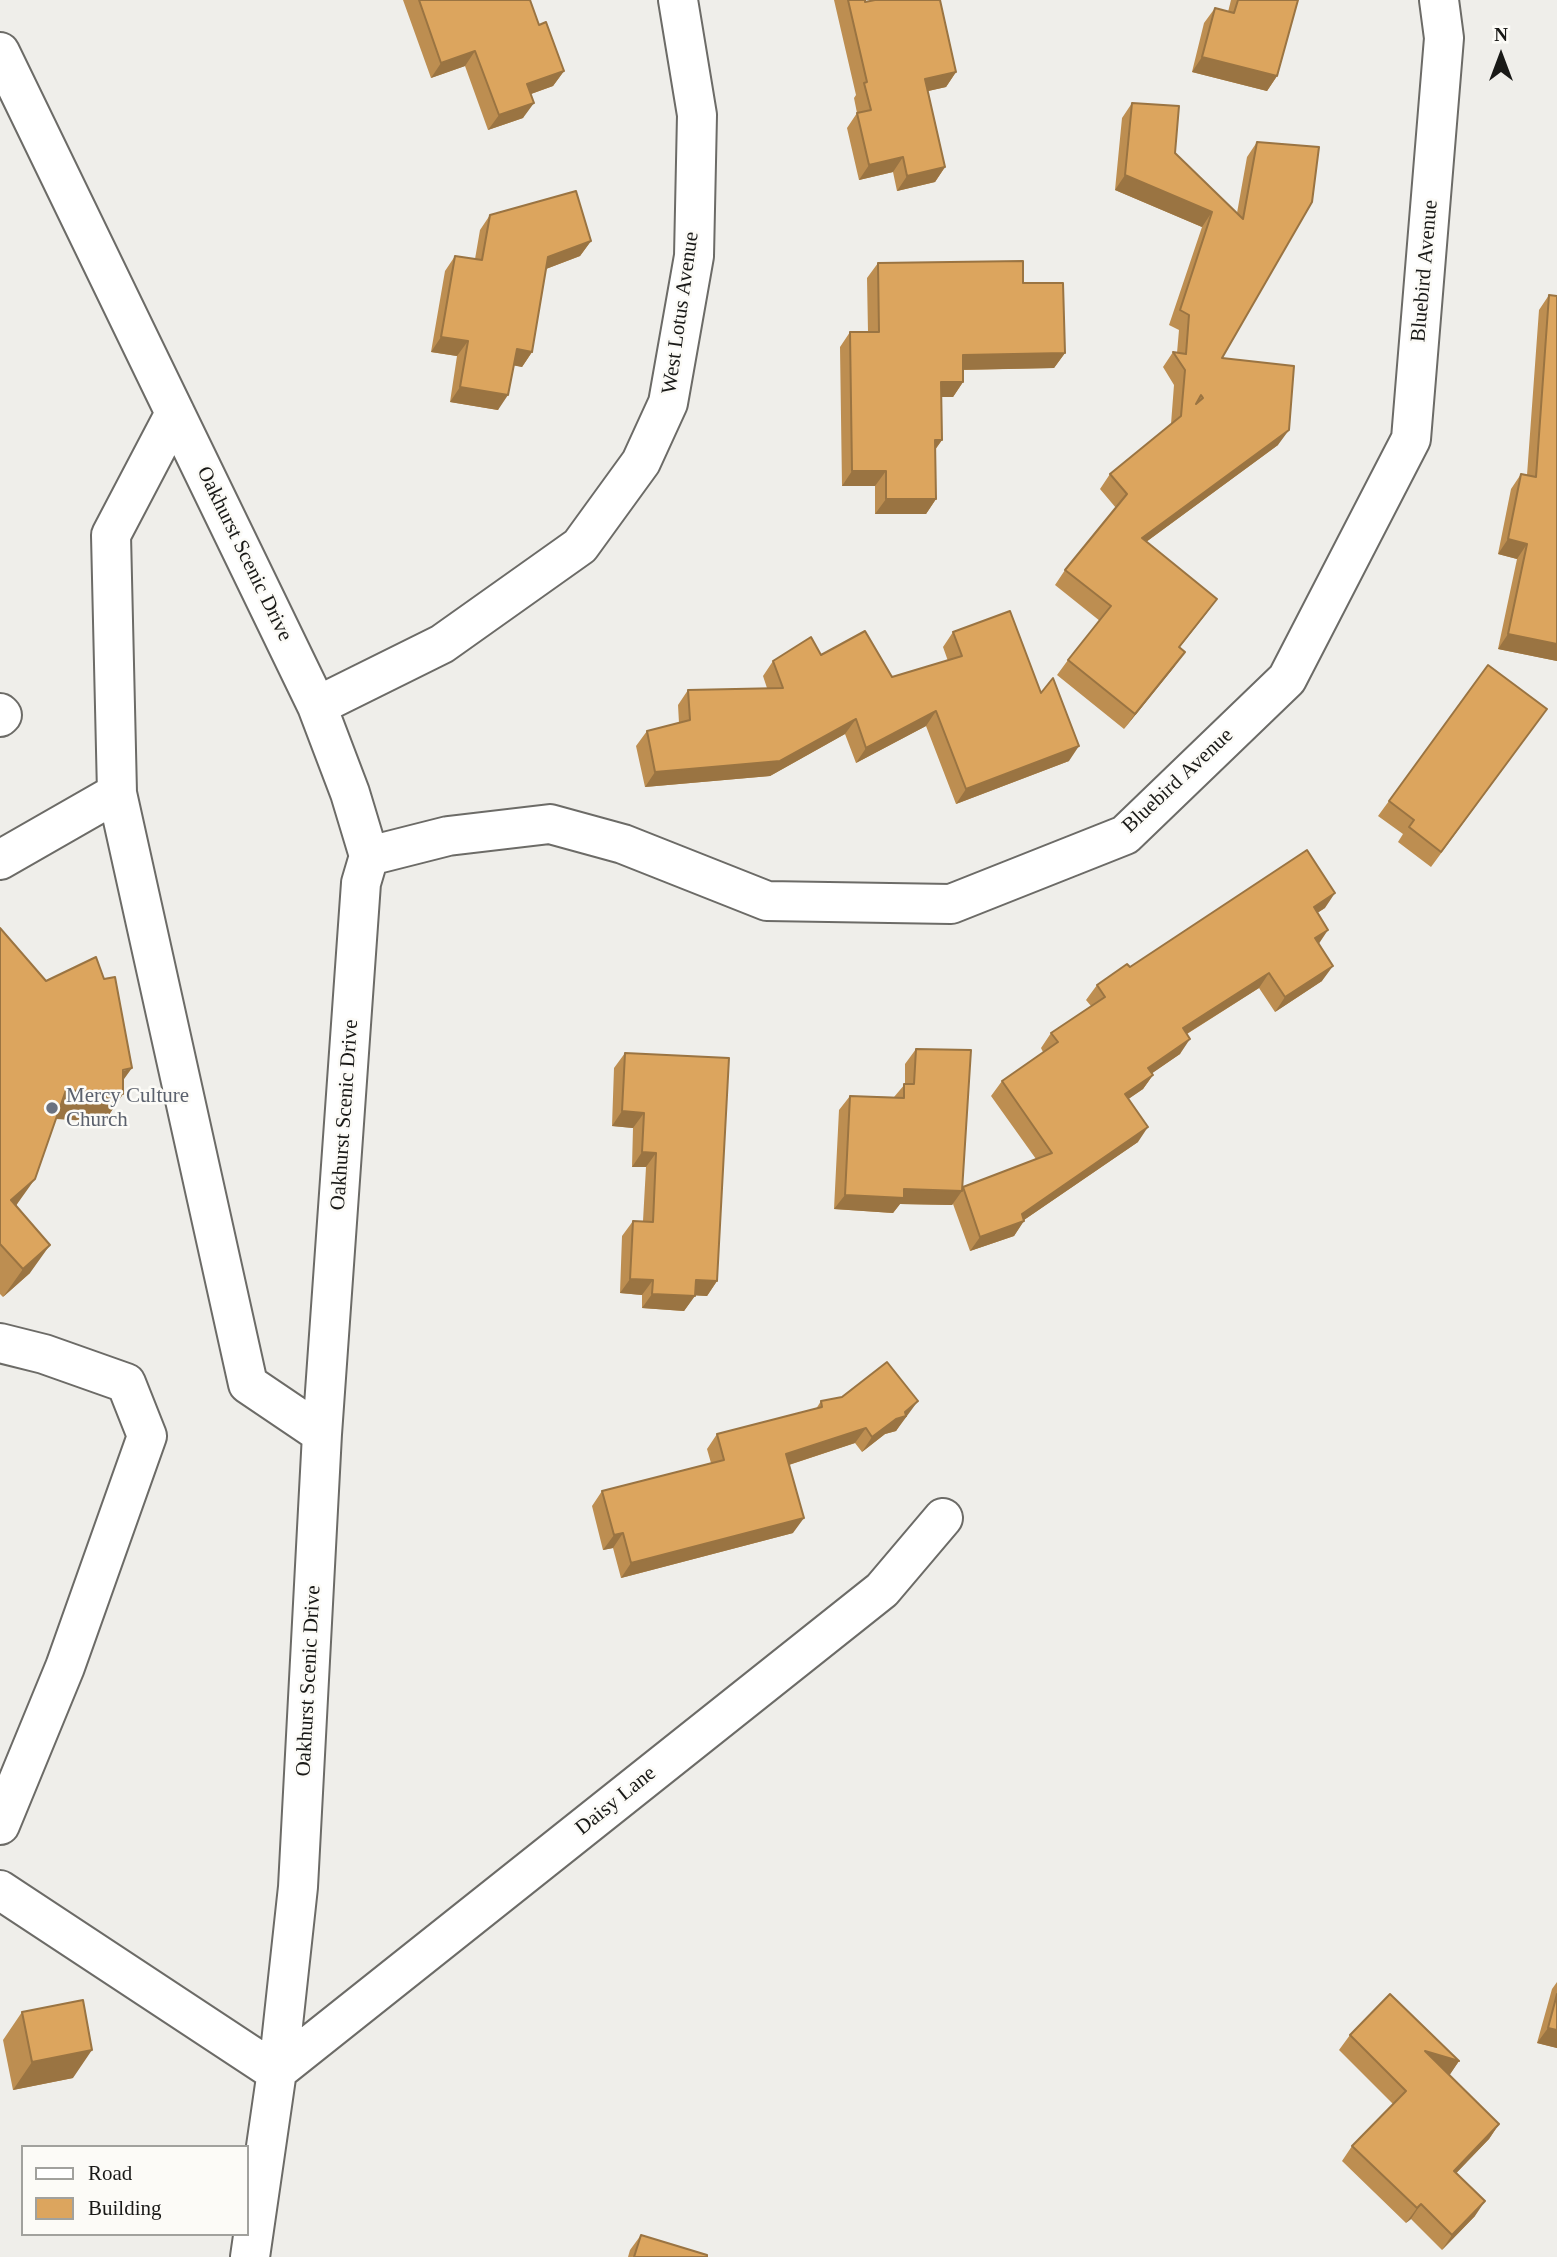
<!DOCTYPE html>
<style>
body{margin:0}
#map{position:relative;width:1557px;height:2257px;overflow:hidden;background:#efeeea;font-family:"Times New Roman",serif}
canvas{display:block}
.legend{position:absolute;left:21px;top:2145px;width:228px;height:91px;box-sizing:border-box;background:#fcfbf7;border:2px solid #a1a19d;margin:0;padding:9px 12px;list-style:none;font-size:21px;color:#191917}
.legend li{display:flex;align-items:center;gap:14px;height:35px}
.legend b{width:35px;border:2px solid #a1a19d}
.north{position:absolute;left:1466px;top:21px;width:70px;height:70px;-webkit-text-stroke:5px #fcfbf7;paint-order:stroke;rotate:0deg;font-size:19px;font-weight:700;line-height:28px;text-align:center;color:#191917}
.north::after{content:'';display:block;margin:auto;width:24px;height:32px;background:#191917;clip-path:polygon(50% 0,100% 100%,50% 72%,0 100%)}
</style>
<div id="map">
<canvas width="1557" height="2257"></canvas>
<ul class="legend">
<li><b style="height:9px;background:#fff"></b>Road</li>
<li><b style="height:19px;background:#dca55e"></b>Building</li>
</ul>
<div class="north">N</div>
</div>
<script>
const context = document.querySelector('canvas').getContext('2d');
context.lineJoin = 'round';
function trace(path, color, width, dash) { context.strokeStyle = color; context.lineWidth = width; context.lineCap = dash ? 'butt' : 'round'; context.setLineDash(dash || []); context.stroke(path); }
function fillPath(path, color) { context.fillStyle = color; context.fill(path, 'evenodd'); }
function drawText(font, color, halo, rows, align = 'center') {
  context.font = font + ' "Times New Roman",serif'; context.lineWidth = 5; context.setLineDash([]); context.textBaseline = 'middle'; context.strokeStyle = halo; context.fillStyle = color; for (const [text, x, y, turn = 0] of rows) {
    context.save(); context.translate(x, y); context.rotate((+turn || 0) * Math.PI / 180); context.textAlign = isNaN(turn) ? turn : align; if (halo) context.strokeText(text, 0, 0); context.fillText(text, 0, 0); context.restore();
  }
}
const minor = new Path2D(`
 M 0,52 L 317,706 L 350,793 L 369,856 L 361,883 L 322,1434 L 298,1887 L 281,2043 L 250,2257
 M 317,706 L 442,644 L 580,546 L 641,462 L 668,403 L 694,256 L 697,115 L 678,0
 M 0,713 L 2,715 L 0,717
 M 117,793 L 248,1384 L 322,1434
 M 369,856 L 448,836 L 550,824 L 623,844 L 767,901 L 951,904 L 1125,835 L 1287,679 L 1411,439 L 1444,38 L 1439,0
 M 0,860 L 117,793 L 111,535 L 175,413
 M 0,1343 L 44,1354 L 126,1383 L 147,1436 L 65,1667 L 0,1825
 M 0,1890 L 276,2072 L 882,1590 L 943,1518`);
trace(minor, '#6c6b67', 42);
trace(minor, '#fff', 38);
fillPath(new Path2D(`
 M 403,0 L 530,0 L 539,25 L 564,71 L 553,86 L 531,94 L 523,118 L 488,130 L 465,66 L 431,78 Z
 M 834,0 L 865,0 L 865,2 L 956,72 L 946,87 L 928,91 L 945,167 L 935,182 L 897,191 L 893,172 L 859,180 L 847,128 L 857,113 L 854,98 L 856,95 Z
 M 1231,0 L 1298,0 L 1277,76 L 1267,91 L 1192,72 L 1204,23 L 1215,8 L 1228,12 Z
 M 1132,103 L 1175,153 L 1237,213 L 1247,157 L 1257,142 L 1222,358 L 1278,445 L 1146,542 L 1217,599 L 1179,648 L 1174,667 L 1124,729 L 1057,675 L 1068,660 L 1100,621 L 1055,585 L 1065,570 L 1116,508 L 1100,489 L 1110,474 L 1171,424 L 1174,385 L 1163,367 L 1173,352 L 1177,353 L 1179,330 L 1169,325 L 1202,227 L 1115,190 L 1122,118 Z
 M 490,215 L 591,241 L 580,256 L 546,269 L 532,352 L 522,367 L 514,365 L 498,410 L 450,402 L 457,356 L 431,352 L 445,271 L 455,256 L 475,259 L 480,230 Z
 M 878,263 L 1023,283 L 1065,353 L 1054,368 L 963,370 L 963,382 L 953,397 L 941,397 L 942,440 L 935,450 L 936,499 L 926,514 L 875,514 L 875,486 L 842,486 L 840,347 L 850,332 L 868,332 L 867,278 Z
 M 1549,295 L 1557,296 L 1557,661 L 1498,649 L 1517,559 L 1498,554 L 1511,489 L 1521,474 L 1527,475 L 1539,310 Z
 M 953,632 L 1041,693 L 1069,761 L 956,804 L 926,726 L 856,763 L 845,734 L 770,776 L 645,787 L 636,746 L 647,731 L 679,723 L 678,705 L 688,690 L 767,688 L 763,676 L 773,661 L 821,655 L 892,677 L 948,661 L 943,647 Z
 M 1488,665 L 1547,709 L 1431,867 L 1398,842 L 1403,834 L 1378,816 Z
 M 1325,908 L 1317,913 L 1318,944 L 1322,981 L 1275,1012 L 1259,988 L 1187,1034 L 1180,1054 L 1152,1073 L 1153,1075 L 1143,1089 L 1128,1099 L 1138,1142 L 1024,1220 L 1014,1236 L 970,1251 L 953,1204 L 952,1205 L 900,1204 L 893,1213 L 834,1209 L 839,1110 L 850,1096 L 894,1097 L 905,1084 L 905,1064 L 916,1049 L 962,1187 L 1036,1159 L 991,1096 L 1002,1081 L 1043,1052 L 1041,1048 L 1051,1033 L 1091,1006 L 1086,1000 L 1097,985 L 1130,967 Z
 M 0,928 L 123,1079 L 123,1094 L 104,1122 L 56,1119 L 16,1206 L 30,1273 L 3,1297 L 0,1294 Z
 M 625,1053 L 717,1281 L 707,1296 L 695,1295 L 684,1311 L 642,1308 L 642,1295 L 620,1293 L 622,1236 L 633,1221 L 643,1221 L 646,1167 L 632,1167 L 633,1128 L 612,1126 L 614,1068 Z
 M 821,1401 L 907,1416 L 903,1420 L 896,1431 L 885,1434 L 862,1452 L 855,1443 L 789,1465 L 793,1533 L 621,1578 L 613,1548 L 603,1550 L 592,1506 L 602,1491 L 711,1463 L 707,1449 L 717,1434 L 816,1409 Z
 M 1557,1982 L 1557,2048 L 1537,2043 L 1552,1989 Z
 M 22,2012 L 73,2078 L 13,2090 L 3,2040 Z
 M 1350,2035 L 1459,2061 L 1449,2075 L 1499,2124 L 1489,2139 L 1456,2173 L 1475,2216 L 1442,2250 L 1411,2219 L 1406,2223 L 1342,2161 L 1352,2146 L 1393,2104 L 1339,2050 Z
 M 641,2235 L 707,2257 L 628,2257 L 630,2250 Z`), '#bd8e51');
fillPath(new Path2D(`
 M 475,51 L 465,66 L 431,78 L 441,63 Z
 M 1202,57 L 1277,76 L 1267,91 L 1192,72 Z
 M 564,71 L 553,86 L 517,99 L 527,84 Z
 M 956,72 L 946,87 L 915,94 L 925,79 Z
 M 534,103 L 523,118 L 488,130 L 499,115 Z
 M 903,157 L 893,172 L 859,180 L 869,165 Z
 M 945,167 L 935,182 L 897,191 L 907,176 Z
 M 1125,175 L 1212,212 L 1202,227 L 1115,190 Z
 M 591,241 L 580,256 L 538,272 L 548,257 Z
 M 441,337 L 468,341 L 457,356 L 431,352 Z
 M 517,349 L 532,352 L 522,367 L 506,364 Z
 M 1065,353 L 1054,368 L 952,370 L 963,355 Z
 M 941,382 L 963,382 L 953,397 L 931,397 Z
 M 460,387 L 508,395 L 498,410 L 450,402 Z
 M 1289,430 L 1278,445 L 1131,553 L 1142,538 Z
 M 935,440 L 942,440 L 931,455 Z
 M 852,471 L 886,471 L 875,486 L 842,486 Z
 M 886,499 L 936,499 L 926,514 L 875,514 Z
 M 1508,539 L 1527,544 L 1517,559 L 1498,554 Z
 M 1217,599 L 1206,614 L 1168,662 L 1179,647 Z
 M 1508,634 L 1557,644 L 1557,661 L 1498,649 Z
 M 1185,652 L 1174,667 L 1124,729 L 1135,714 Z
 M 936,711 L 926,726 L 856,763 L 866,748 Z
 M 856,719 L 845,734 L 770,776 L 645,787 L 655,772 Z
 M 1079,746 L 1069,761 L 956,804 L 966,789 Z
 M 1335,893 L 1325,908 L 1303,922 L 1314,907 Z
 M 1328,930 L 1318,945 L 1315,938 Z
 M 1333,966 L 1322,981 L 1275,1012 L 1285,997 Z
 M 1269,973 L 1259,988 L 1172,1043 L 1183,1028 Z
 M 1190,1039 L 1180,1054 L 1138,1083 L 1148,1068 Z
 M 132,1068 L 114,1093 L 123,1094 L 104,1122 L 46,1118 L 66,1090 Z
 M 1153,1075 L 1143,1089 L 1114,1109 L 1125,1094 Z
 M 622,1111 L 644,1113 L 633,1128 L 612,1126 Z
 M 1148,1127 L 1138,1142 L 1021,1222 L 1024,1221 L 1014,1236 L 970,1251 L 980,1237 L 1022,1214 Z
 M 642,1152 L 656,1153 L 646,1167 L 632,1167 Z
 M 35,1179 L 15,1207 L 11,1200 Z
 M 904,1189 L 962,1191 L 952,1205 L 900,1204 L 893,1213 L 834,1209 L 845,1195 Z
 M 50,1245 L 30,1273 L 3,1297 L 23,1269 Z
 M 630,1279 L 653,1280 L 642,1295 L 620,1293 Z
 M 696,1280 L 717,1281 L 707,1296 L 685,1295 Z
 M 652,1294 L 695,1296 L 684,1311 L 642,1308 Z
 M 918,1401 L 896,1431 L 885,1434 L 862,1452 L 872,1437 Z
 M 866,1428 L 855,1443 L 776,1469 L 786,1454 Z
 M 804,1518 L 793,1533 L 621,1578 L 631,1563 Z
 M 623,1533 L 613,1548 L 603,1550 L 614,1535 Z
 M 1548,2028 L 1557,2030 L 1557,2048 L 1537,2043 Z
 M 92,2050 L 73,2078 L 13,2090 L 32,2062 Z
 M 1425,2051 L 1459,2061 L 1449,2076 Z
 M 1499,2124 L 1489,2139 L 1444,2186 L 1454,2171 Z
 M 1485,2201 L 1475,2216 L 1442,2250 L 1452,2235 Z
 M 1421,2204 L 1411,2219 L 1406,2223 L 1417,2208 Z`), '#9a7442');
const building = new Path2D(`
 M 419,0 L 530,0 L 539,25 L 546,22 L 564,71 L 527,84 L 534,103 L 499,115 L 475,51 L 441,63 Z
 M 848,0 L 865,0 L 865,2 L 875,0 L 940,0 L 956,72 L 925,79 L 945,167 L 907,176 L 903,157 L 869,165 L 857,113 L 871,110 L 864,83 L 867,82 Z
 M 1238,0 L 1298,0 L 1277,76 L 1202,57 L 1215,8 L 1234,13 Z
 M 1132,103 L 1179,106 L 1175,153 L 1243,219 L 1257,142 L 1319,147 L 1312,202 L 1222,358 L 1294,366 L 1289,430 L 1142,538 L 1217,599 L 1179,647 L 1185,652 L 1135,714 L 1068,660 L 1111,606 L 1065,570 L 1127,494 L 1110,474 L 1181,416 L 1185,370 L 1173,352 L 1186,354 L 1189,315 L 1180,310 L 1212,212 L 1125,175 ZM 1201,395 L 1203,398 L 1196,404 Z
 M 576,191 L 591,241 L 548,257 L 532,352 L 517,349 L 508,395 L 460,387 L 468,341 L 441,337 L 455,256 L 482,260 L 490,215 Z
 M 1023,261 L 1023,283 L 1063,283 L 1065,353 L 963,355 L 963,382 L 941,382 L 942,440 L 935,440 L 936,499 L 886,499 L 886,471 L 852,471 L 850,332 L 879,332 L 878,263 Z
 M 1549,295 L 1557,296 L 1557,644 L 1508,634 L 1527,544 L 1508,539 L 1521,474 L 1536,477 Z
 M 1010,611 L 1041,693 L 1053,678 L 1079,746 L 966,789 L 936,711 L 866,748 L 856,719 L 780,761 L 655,772 L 647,731 L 690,720 L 688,690 L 783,688 L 773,661 L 811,637 L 821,655 L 865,631 L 892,677 L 962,656 L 953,632 Z
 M 1488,665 L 1547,709 L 1441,852 L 1409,827 L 1414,820 L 1389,801 Z
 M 1307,850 L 1335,893 L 1314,907 L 1328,930 L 1315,938 L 1333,966 L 1285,997 L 1269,973 L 1183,1028 L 1190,1039 L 1148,1068 L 1153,1075 L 1125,1094 L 1148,1127 L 1022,1214 L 1024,1221 L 980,1237 L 963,1187 L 1052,1153 L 1002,1081 L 1058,1042 L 1051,1033 L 1105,997 L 1097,985 L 1127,964 L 1130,967 Z
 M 0,928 L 46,981 L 96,957 L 104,979 L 115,977 L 132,1068 L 123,1070 L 123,1094 L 66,1090 L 35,1179 L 11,1200 L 50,1245 L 23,1269 L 0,1244 Z
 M 916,1049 L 971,1050 L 962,1191 L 904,1189 L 904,1198 L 845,1195 L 850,1096 L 904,1098 L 904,1084 L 914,1084 Z
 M 625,1053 L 729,1058 L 717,1281 L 696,1280 L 695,1296 L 652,1294 L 653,1280 L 630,1279 L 633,1221 L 653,1222 L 656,1153 L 642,1152 L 644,1113 L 622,1111 Z
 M 887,1362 L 918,1401 L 905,1412 L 906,1416 L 896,1419 L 872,1437 L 866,1428 L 786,1454 L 804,1518 L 631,1563 L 623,1533 L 614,1535 L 602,1491 L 724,1460 L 717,1434 L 822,1407 L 821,1401 L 842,1397 Z
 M 1390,1994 L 1459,2061 L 1425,2051 L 1499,2124 L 1454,2171 L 1485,2201 L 1452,2235 L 1421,2204 L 1417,2208 L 1352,2146 L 1406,2091 L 1350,2035 Z
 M 1557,1994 L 1557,2030 L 1548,2028 Z
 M 83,2000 L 92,2050 L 32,2062 L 22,2012 Z
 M 641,2235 L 707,2255 L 707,2257 L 634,2257 Z`);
fillPath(building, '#dca55e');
trace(building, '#9a7442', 2);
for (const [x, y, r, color] of [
 [52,1108,7,"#6b7280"]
]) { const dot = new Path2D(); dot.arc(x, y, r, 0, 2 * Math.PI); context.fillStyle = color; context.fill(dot); trace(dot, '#fcfbf7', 2.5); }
drawText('21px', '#191917', '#fcfbf7', [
 ["Bluebird Avenue",1425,271,-85],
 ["West Lotus Avenue",681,313,-82],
 ["Oakhurst Scenic Drive",244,554,64],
 ["Bluebird Avenue",1178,781,-43],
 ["Oakhurst Scenic Drive",345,1115,-86],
 ["Oakhurst Scenic Drive",309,1681,-87],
 ["Daisy Lane",616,1801,-39]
]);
drawText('21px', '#5b616d', '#fcfbf7', [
 ["Mercy Culture",66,1096],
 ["Church",66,1120]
], 'left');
</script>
